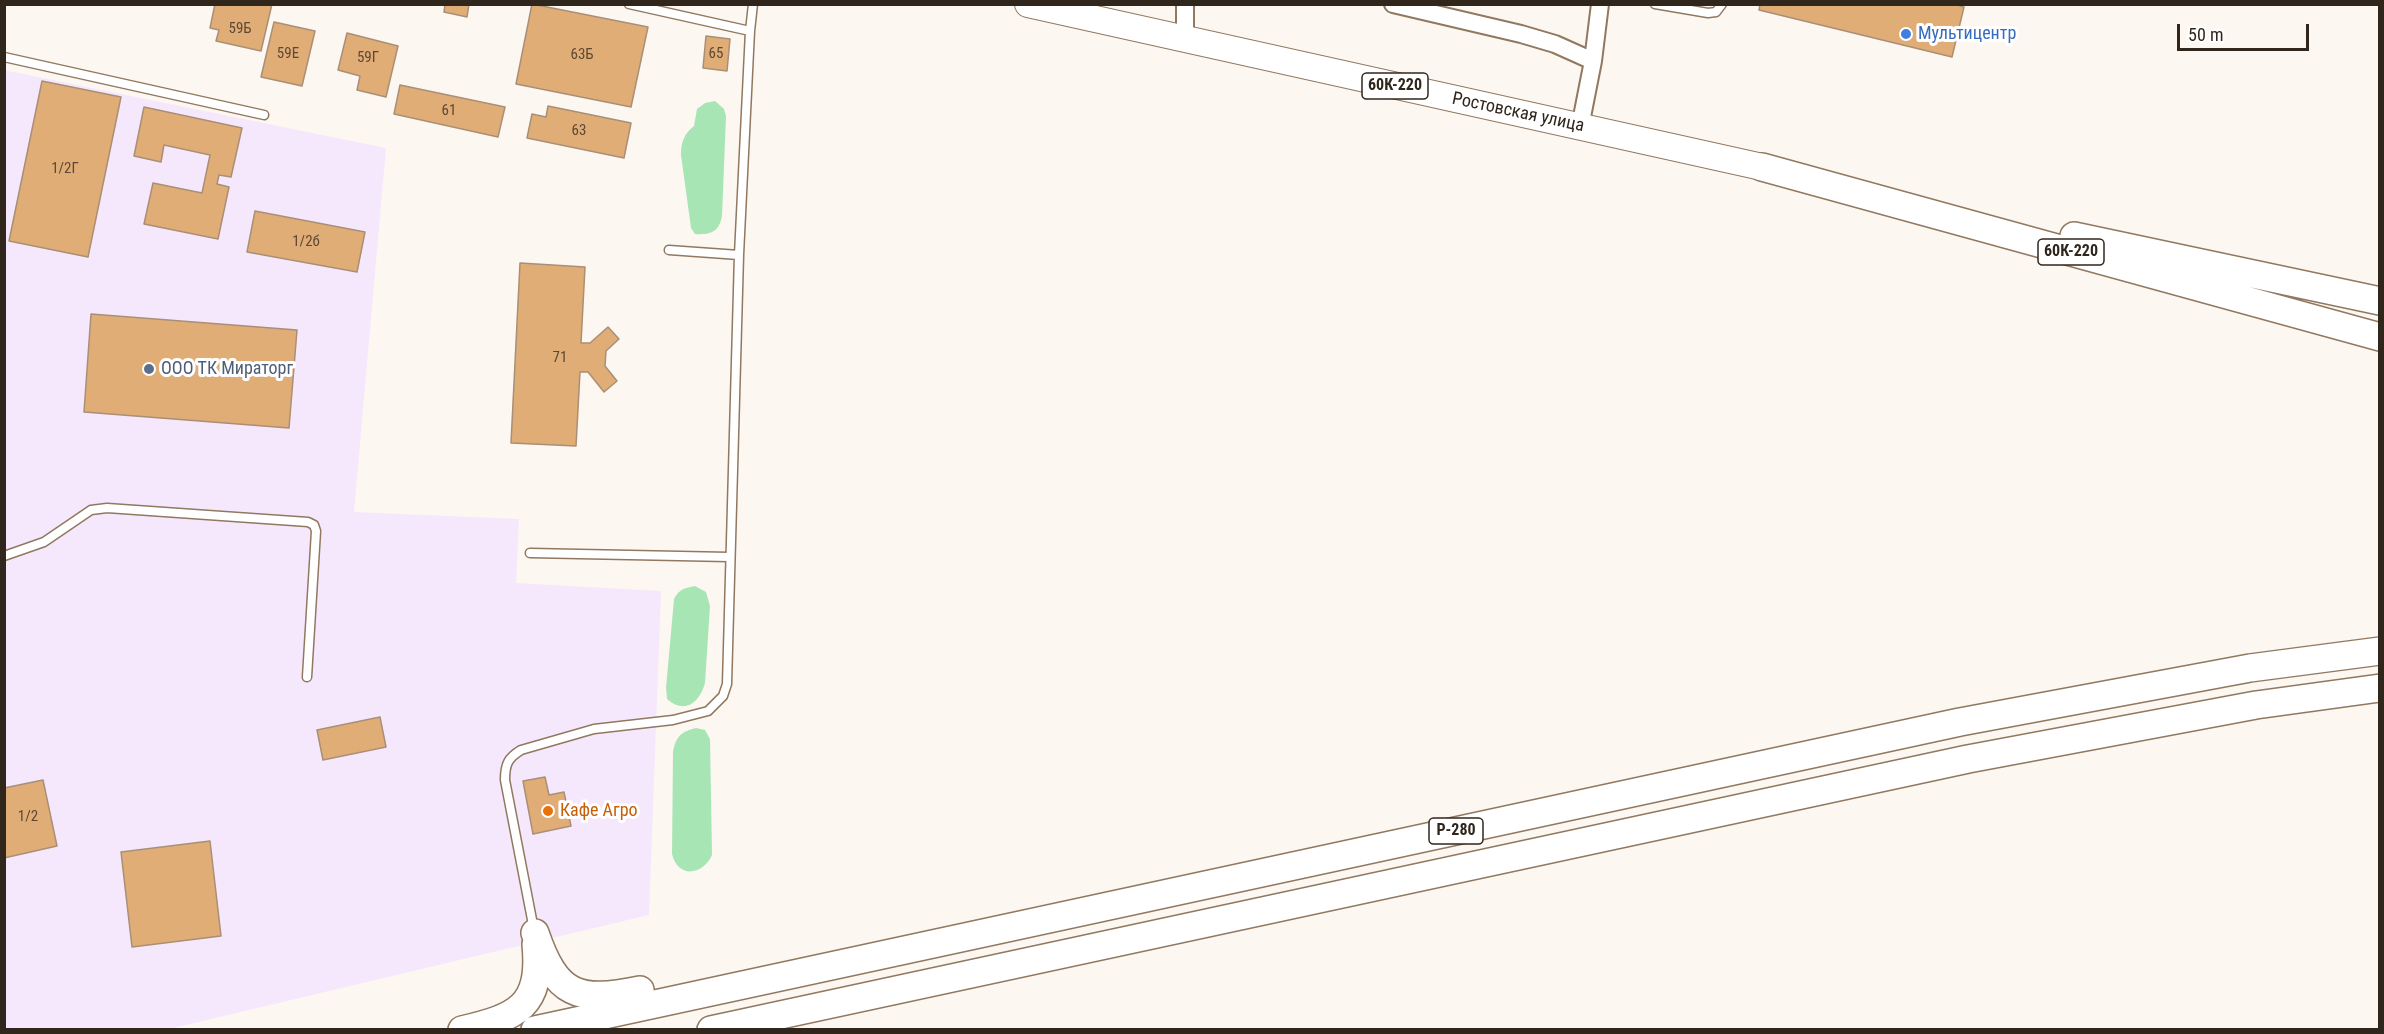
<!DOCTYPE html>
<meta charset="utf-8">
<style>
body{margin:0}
#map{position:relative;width:2384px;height:1034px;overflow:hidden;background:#fcf7f1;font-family:"Roboto Condensed",sans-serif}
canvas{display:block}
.frame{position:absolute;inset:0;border:6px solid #30261c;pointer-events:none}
.scale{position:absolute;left:2177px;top:24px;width:132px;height:27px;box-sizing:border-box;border:3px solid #30261c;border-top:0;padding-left:8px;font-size:18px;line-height:21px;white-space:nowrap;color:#30261c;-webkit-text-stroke:4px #fff;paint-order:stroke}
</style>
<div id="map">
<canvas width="2384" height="1034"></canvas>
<div class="frame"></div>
<div class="scale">50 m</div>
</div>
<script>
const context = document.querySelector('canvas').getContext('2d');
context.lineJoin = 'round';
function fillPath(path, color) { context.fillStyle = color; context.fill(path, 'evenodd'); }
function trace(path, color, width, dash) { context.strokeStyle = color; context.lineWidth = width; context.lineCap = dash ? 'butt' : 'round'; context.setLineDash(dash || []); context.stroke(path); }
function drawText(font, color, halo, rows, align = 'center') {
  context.font = font + ' "Roboto Condensed",sans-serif'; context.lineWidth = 6; context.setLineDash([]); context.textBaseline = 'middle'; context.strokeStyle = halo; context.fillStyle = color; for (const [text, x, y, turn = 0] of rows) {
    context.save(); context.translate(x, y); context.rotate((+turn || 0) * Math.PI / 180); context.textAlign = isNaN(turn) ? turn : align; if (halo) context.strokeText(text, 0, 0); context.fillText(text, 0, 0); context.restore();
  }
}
fillPath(new Path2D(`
 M 4,70 L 386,148 L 354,512 L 519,519 L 516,583 L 661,591 L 649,915 L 169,1029 L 5,1029 Z`), '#f6e8fc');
fillPath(new Path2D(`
 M 715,101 L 724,109 L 726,116 L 722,216 C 719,232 711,235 695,234 L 691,228 L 681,155 C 681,142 684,134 694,126 L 697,109 L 705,103 Z
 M 695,586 L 706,592 L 710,606 L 705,683 C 700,702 685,715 667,699 L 666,688 L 674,599 C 679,589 685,588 695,586 Z
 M 696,728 L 705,730 L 710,739 L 712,855 C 703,875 678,879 672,854 L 673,752 C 676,736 681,732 696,728 Z`), '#a8e5b5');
const building = new Path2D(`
 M 215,4 L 272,4 L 261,51 L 216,41 L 219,30 L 210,28 Z
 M 445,4 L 469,4 L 467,17 L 444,12 Z
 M 532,4 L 648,27 L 631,107 L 516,84 Z
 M 1760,4 L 1954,4 L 1964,7 L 1952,57 L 1759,10 Z
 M 274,22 L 315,31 L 302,86 L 261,77 Z
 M 347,33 L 398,46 L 386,97 L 357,90 L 360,76 L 338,70 Z
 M 706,36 L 730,39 L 727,71 L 703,68 Z
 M 42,81 L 121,97 L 88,257 L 9,241 Z
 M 400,85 L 505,107 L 498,137 L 394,114 Z
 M 548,106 L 631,123 L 624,158 L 527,138 L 532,114 L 546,117 Z
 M 144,107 L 242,128 L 231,177 L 219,175 L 217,184 L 229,187 L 218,239 L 144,224 L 153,183 L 202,193 L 210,155 L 164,145 L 161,162 L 134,156 Z
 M 255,211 L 365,232 L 357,272 L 247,252 Z
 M 520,263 L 585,267 L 581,343 L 590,343 L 608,327 L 619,339 L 606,351 L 605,366 L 617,381 L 604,392 L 588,372 L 580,372 L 576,446 L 511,443 Z
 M 91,314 L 297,330 L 289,428 L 84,412 Z
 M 380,717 L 386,747 L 323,760 L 317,730 Z
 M 545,777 L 549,795 L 564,792 L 571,826 L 533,834 L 523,781 Z
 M 43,780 L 57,846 L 4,858 L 4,788 Z
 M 210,841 L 221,936 L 132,947 L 121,852 Z`);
fillPath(building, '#e1ad77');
trace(building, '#a98f76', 1.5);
const service = new Path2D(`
 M 629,4 L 750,31
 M 1655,4 L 1708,13 L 1716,12 L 1722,4
 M 4,57 L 264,115
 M 669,250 L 739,255
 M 530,553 L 729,557
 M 4,556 L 44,542 L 91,510 L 107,508 L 308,522 L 314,525 L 316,531 L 307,677
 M 534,930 L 505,780 C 505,764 508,758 521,750 L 594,729 L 673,720 L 708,711 L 723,696 L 727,684 L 739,255 L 750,31 L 753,4`);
const minor = new Path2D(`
 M 1393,4 L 1521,34 L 1555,44 L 1593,61
 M 1185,40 L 1185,4
 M 1580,127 L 1593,61 L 1600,4`);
const primary = new Path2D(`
 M 1028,4 L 1762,167`);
const trunk = new Path2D(`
 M 1762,167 L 2380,337
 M 2074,236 L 2380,301
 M 535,933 C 556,995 577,1003 640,990
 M 462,1030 C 517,1017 542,1007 536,944
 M 535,1030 L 1960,722 L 2250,668 L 2380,651
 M 711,1030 L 1968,759 L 2256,705 L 2380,688`);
trace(service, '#917860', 11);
trace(minor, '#917860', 20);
trace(primary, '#917860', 28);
trace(trunk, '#917860', 30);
trace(service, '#fff', 8);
trace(minor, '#fff', 16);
trace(primary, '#fff', 26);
trace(trunk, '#fff', 27);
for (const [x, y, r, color] of [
 [1906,34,6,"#3f7fe0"],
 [149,369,6,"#5c6f8a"],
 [548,811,6,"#e8710a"]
]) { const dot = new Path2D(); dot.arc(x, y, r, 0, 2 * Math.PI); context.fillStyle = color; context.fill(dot); trace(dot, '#fff', 2); }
drawText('15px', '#5c4833', null, [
 ["59Б",240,29],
 ["59Е",288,54],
 ["65",716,54],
 ["63Б",582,55],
 ["59Г",368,58],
 ["61",449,111],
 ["63",579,131],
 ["1/2Г",65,169],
 ["1/2б",306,242],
 ["71",560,358],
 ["1/2",28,817]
]);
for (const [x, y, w] of [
 [1395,86,66],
 [2071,252,66],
 [1456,831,54]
]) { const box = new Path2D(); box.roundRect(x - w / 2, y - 13, w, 26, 4.5); context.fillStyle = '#fff'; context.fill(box); trace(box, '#30261c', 1.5); }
drawText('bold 16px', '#30261c', null, [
 ["60К-220",1395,86],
 ["60К-220",2071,252],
 ["Р-280",1456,831]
]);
drawText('18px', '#366cbe', '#fff', [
 ["Мультицентр",1918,34]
], 'left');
drawText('18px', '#30261c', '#fff', [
 ["Ростовская улица",1518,113,12]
]);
drawText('18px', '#4e5e75', '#fff', [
 ["ООО ТК Мираторг",161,369]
], 'left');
drawText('18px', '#c56008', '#fff', [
 ["Кафе Агро",560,811]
], 'left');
</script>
